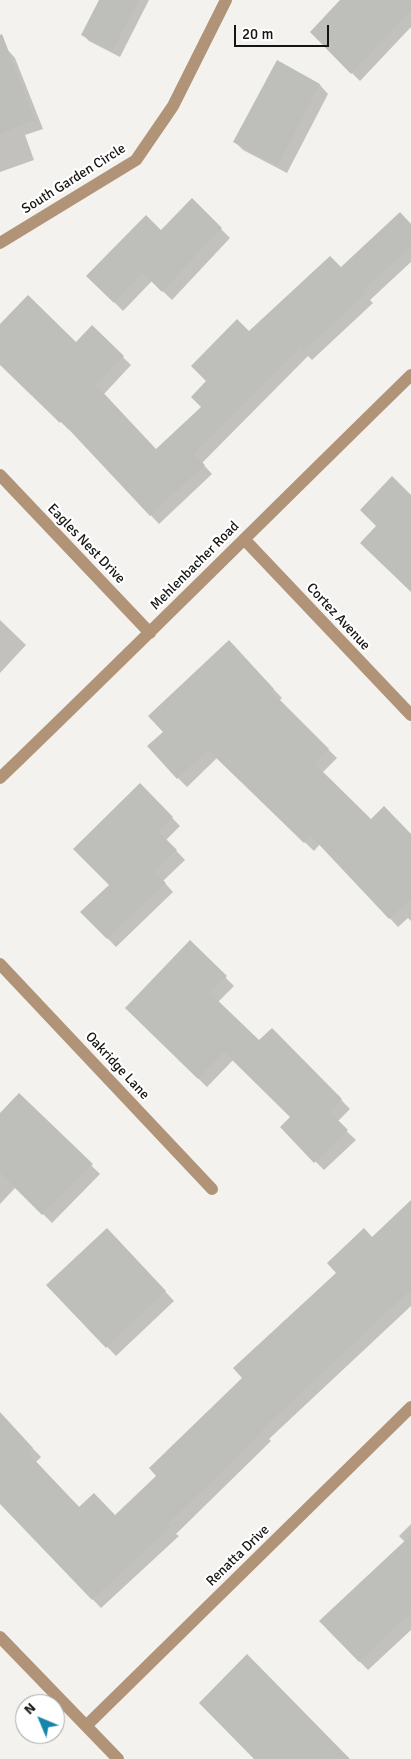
<!DOCTYPE html>
<style>
body{margin:0}
#map{position:relative;width:411px;height:1759px;overflow:hidden;background:#f4f2ee;font-family:Signika,sans-serif}
canvas{display:block}
.north{position:absolute;left:15px;top:1694px;width:50px;height:50px;box-sizing:border-box;background:#fff;border:1px solid #a1a1a1;border-radius:50%;rotate:315deg;font-size:14px;font-weight:700;line-height:20px;text-align:center;color:#151514}
.north::after{content:'';display:block;margin:auto;width:18px;height:22px;background:#1585ac;clip-path:polygon(50% 0,100% 100%,50% 72%,0 100%)}
.scale{position:absolute;left:234px;top:25px;width:95px;height:22px;box-sizing:border-box;border:2px solid #151514;border-top:0;padding-left:6px;font-size:15px;line-height:18px;white-space:nowrap;color:#151514;-webkit-text-stroke:4px #fff;paint-order:stroke}
</style>
<div id="map">
<canvas width="411" height="1759"></canvas>
<div class="north">N</div>
<div class="scale">20 m</div>
</div>
<script>
const context = document.querySelector('canvas').getContext('2d');
context.lineJoin = 'round';
function fillPath(path, color) { context.fillStyle = color; context.fill(path, 'evenodd'); }
function trace(path, color, width, dash) { context.strokeStyle = color; context.lineWidth = width; context.lineCap = dash ? 'butt' : 'round'; context.setLineDash(dash || []); context.stroke(path); }
function drawText(font, color, halo, rows, align = 'center') {
  context.font = font + ' Signika,sans-serif'; context.lineWidth = 4.5; context.setLineDash([]); context.textBaseline = 'middle'; context.strokeStyle = halo; context.fillStyle = color; for (const [text, x, y, turn = 0] of rows) {
    context.save(); context.translate(x, y); context.rotate((+turn || 0) * Math.PI / 180); context.textAlign = isNaN(turn) ? turn : align; if (halo) context.strokeText(text, 0, 0); context.fillText(text, 0, 0); context.restore();
  }
}
fillPath(new Path2D(`
 M 101,0 L 149,0 L 120,57 L 89,41 L 83,35 Z
 M 342,0 L 411,0 L 411,27 L 360,81 L 311,32 Z
 M 7,49 L 15,58 L 43,129 L 25,135 L 34,160 L 0,172 L 0,52 Z
 M 277,62 L 320,85 L 328,94 L 287,173 L 243,150 L 235,142 Z
 M 192,200 L 230,238 L 172,300 L 152,281 L 123,311 L 88,276 L 161,232 Z
 M 411,226 L 411,262 L 370,300 L 373,303 L 312,360 L 308,356 L 202,463 L 212,474 L 159,524 L 70,429 L 69,430 L 0,363 L 0,326 L 76,344 L 92,327 L 131,365 L 104,394 L 156,450 L 203,407 L 249,333 L 341,269 Z
 M 0,620 L 26,645 L 0,673 Z
 M 237,651 L 282,698 L 279,701 L 337,758 L 322,773 L 371,820 L 411,836 L 411,921 L 408,918 L 398,927 L 320,844 L 314,851 L 217,758 L 187,787 L 178,778 L 165,732 Z
 M 140,785 L 180,826 L 166,840 L 185,860 L 163,881 L 173,892 L 116,947 L 82,912 L 110,885 Z
 M 190,942 L 234,986 L 218,1002 L 259,1042 L 272,1029 L 350,1109 L 337,1122 L 356,1140 L 324,1170 L 281,1127 L 292,1117 L 234,1059 L 207,1087 L 126,1008 Z
 M 19,1095 L 100,1174 L 52,1223 L 16,1187 L 0,1204 L 0,1115 Z
 M 411,1202 L 411,1306 L 269,1439 L 271,1441 L 176,1534 L 179,1536 L 101,1608 L 0,1502 L 0,1414 L 41,1457 L 36,1462 L 80,1508 L 115,1516 L 158,1476 L 337,1273 Z
 M 116,1238 L 174,1301 L 116,1356 L 48,1285 Z
 M 411,1524 L 411,1630 L 368,1670 L 320,1621 L 405,1542 L 399,1536 Z`), '#0003');
fillPath(new Path2D(`
 M 99,0 L 139,0 L 113,51 L 81,35 Z
 M 340,0 L 411,0 L 411,11 L 351,74 L 310,32 Z
 M 2,34 L 35,120 L 0,134 L 0,35 Z
 M 277,60 L 320,84 L 278,166 L 233,142 Z
 M 192,198 L 222,228 L 162,292 L 143,273 L 114,303 L 86,276 L 146,215 L 161,230 Z
 M 400,212 L 411,224 L 411,247 L 363,291 L 366,294 L 303,352 L 300,348 L 194,454 L 205,465 L 150,516 L 61,421 L 60,423 L 0,365 L 0,324 L 28,295 L 76,342 L 92,325 L 124,356 L 96,385 L 156,449 L 201,407 L 191,397 L 206,381 L 191,366 L 237,319 L 249,331 L 330,256 L 341,267 Z
 M 392,476 L 411,495 L 411,592 L 360,543 L 376,526 L 360,510 Z
 M 229,640 L 274,689 L 271,691 L 329,749 L 315,764 L 371,819 L 384,806 L 411,834 L 411,899 L 389,919 L 311,836 L 304,843 L 208,750 L 177,779 L 147,746 L 163,732 L 148,716 Z
 M 140,783 L 173,817 L 158,831 L 177,850 L 155,872 L 166,883 L 107,939 L 80,912 L 109,885 L 73,849 Z
 M 190,940 L 227,976 L 210,993 L 259,1040 L 272,1028 L 342,1099 L 330,1112 L 348,1130 L 314,1163 L 280,1127 L 290,1117 L 224,1052 L 198,1079 L 125,1008 Z
 M 19,1093 L 93,1164 L 42,1215 L 0,1173 L 0,1113 Z
 M 411,1200 L 411,1290 L 262,1430 L 263,1432 L 168,1524 L 171,1527 L 92,1600 L 0,1504 L 0,1412 L 33,1448 L 28,1453 L 79,1507 L 94,1493 L 115,1515 L 156,1476 L 149,1468 L 242,1378 L 233,1368 L 336,1273 L 327,1263 L 364,1228 L 372,1237 Z
 M 107,1228 L 166,1291 L 106,1348 L 46,1285 Z
 M 411,1535 L 411,1613 L 359,1662 L 319,1621 Z
 M 247,1654 L 350,1759 L 254,1759 L 199,1703 Z`), '#bebfbb');
trace(new Path2D(`
 M 0,243 L 136,160 L 173,106 L 226,0
 M 0,475 L 150,633
 M 244,539 L 411,715
 M 0,778 C 138,645 274,509 411,375
 M 0,964 L 212,1189
 M 0,1637 L 118,1759
 M 86,1726 L 411,1407`), '#b19378', 12);
drawText('14px', '#151514', '#fff', [
 ["South Garden Circle",74,179,-32],
 ["Eagles Nest Drive",86,544,46],
 ["Mehlenbacher Road",195,566,-45],
 ["Cortez Avenue",338,617,47],
 ["Oakridge Lane",117,1066,47],
 ["Renatta Drive",238,1556,-44]
]);
</script>
